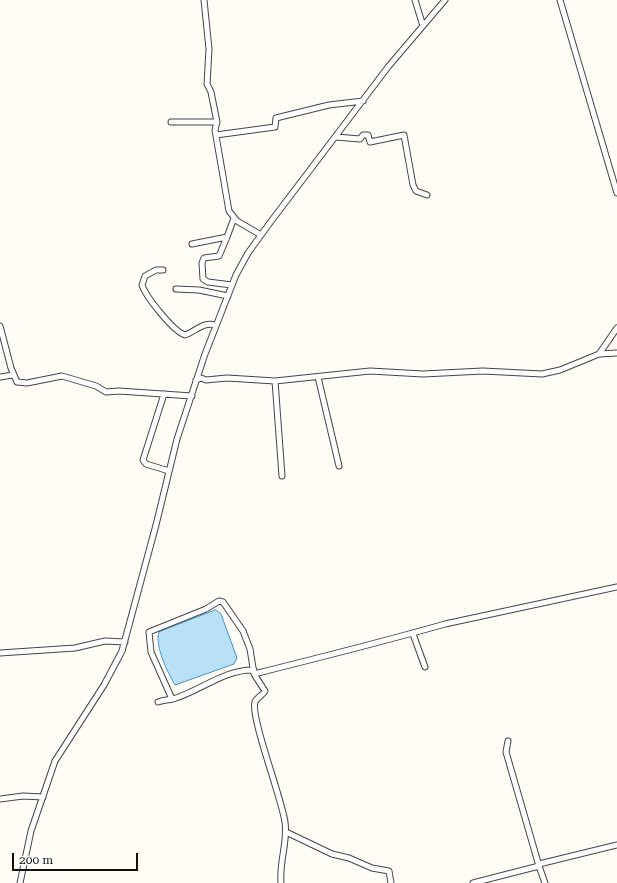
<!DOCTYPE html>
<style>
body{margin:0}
#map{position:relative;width:617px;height:883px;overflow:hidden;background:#fffdf5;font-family:"Roboto Serif",serif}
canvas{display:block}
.scale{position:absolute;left:12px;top:853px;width:126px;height:18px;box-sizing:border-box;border:2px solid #111;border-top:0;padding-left:5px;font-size:12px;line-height:14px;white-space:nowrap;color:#111;-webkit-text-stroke:3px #fff;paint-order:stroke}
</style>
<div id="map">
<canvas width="617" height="883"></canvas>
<div class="scale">200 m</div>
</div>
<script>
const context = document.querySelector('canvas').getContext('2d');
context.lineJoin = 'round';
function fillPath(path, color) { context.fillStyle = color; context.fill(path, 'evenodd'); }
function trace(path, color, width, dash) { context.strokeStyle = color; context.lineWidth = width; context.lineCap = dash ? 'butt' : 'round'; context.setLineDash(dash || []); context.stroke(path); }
const water = new Path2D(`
 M 216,610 L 221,614 L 237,658 L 234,664 L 175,685 C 168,673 154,645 159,632 Z`);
fillPath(water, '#b9e0f7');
trace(water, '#3f96cf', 1);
const minor = new Path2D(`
 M 204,0 L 209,49 L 207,84 L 211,92 L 217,122 L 215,130 L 229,211 L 237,221 L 261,235
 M 415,0 L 423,26
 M 560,0 L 617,193
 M 171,122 L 217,122
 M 216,135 L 275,127 L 276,118 L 329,105 L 363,101
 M 336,137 L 360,139 L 363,135 L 368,135 L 370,142 L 404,135 L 413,185 L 416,191 L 427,195
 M 227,237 L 219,256 L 204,258 L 202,263 L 203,279 L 208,282 L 232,285
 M 192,244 L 227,237 L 234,218
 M 163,270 L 156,270 L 145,276 L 142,285 C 146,297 173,331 185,335 C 195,332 203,321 216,325
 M 176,289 L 199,290 L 228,296
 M 0,326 L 11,368 L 17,382 L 27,383 L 62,376 L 96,386 L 106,392 L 119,391 L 192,396
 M 599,354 L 617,328
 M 0,377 L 13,375
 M 318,377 L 339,466
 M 196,380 L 201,378 L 206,380 L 227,378 L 275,381 L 370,371 L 423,374 L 483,371 L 542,374 L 560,370 L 599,354 L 617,353
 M 275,381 L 282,476
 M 164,394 L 143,460 L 146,464 L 169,471
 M 413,634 L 425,667
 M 0,653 L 75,648 L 105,641 L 125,642
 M 254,674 C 318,658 382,642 445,624 L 617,587
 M 172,699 L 151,652 L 149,632 L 206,609 L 219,601 L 223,602 L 243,631 L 250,649 L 254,674 L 265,691 C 263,695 257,697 255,702 C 250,716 282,799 285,822 C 288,842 279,862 281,883
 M 158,702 C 163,700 168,700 173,699 C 200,691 225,669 254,670
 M 508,741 L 506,752 L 539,866
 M 0,799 L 23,796 L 43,797
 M 286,832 L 332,854 L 349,858 L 372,868 L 389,871 L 391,883
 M 539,864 L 617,845
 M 20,883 L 31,831 L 55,761 L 104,685 L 122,651 L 156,525 L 177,439 L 205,354 L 236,275 L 248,253 L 269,224 L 388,67 L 445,0
 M 473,883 L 539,866 L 545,883`);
trace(minor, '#444', 7);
trace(minor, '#fff', 5);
</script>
